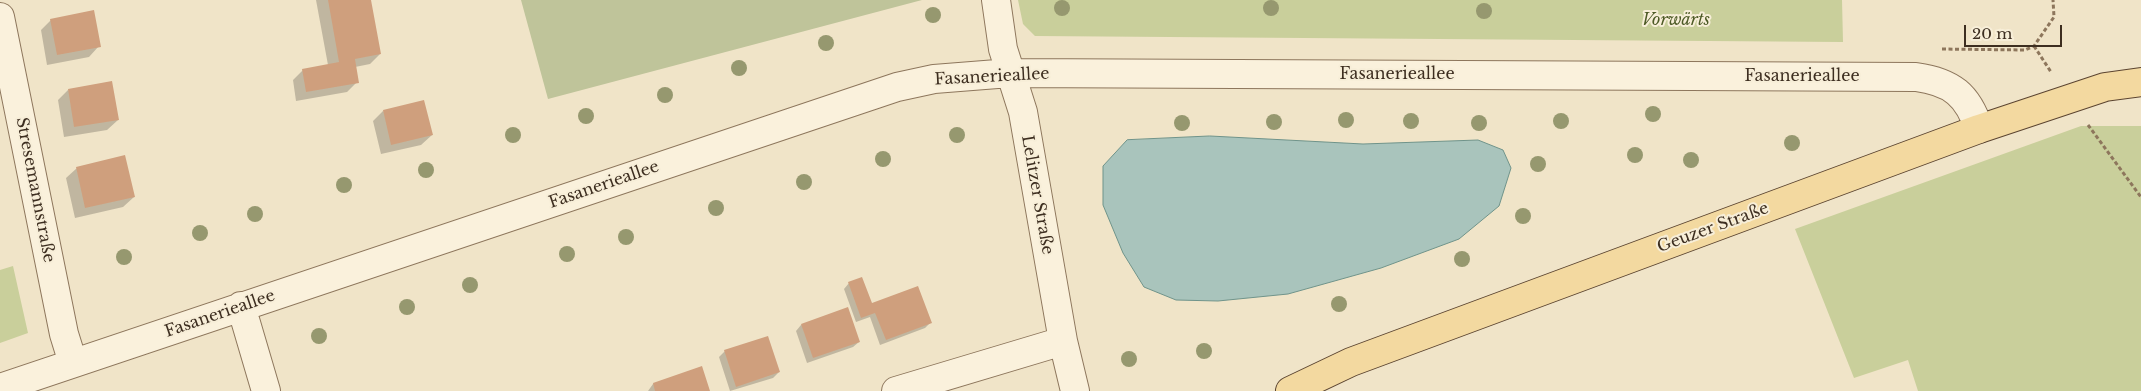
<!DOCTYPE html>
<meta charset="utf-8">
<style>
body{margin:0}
#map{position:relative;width:2141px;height:391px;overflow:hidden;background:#f0e4c8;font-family:"Libre Baskerville",serif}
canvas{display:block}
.scale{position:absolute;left:1964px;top:25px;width:98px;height:22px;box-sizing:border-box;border:2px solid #3d2e20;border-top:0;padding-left:6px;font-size:15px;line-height:18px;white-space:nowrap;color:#3d2e20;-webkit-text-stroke:4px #f7eed8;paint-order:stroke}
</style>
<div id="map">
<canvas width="2141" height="391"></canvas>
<div class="scale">20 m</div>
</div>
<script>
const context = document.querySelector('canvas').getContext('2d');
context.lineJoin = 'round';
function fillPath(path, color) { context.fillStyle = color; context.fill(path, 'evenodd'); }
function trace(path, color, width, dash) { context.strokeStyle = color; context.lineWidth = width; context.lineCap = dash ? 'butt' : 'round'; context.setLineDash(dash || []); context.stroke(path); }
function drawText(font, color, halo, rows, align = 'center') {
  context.font = font + ' "Libre Baskerville",serif'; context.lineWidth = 4; context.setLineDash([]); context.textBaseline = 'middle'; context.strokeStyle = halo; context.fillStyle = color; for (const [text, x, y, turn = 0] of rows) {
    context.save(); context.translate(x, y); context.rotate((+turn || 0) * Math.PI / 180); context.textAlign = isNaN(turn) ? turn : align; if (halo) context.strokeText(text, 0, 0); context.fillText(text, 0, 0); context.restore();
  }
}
fillPath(new Path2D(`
 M 1018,0 L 1842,0 L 1843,42 L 1035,36 L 1023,24 Z
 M 2081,126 L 2141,126 L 2141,391 L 1918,391 L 1908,360 L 1854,378 L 1795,229 Z
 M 13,266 L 28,333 L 0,343 L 0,270 Z`), '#c9cf9b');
fillPath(new Path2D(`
 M 521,0 L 922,0 L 548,99 Z`), '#bfc49a');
const water = new Path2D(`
 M 1210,136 L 1363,144 L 1478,140 L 1503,150 L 1511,168 L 1499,206 L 1459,239 L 1381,268 L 1288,294 L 1218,301 L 1176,300 L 1144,287 L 1123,253 L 1103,205 L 1103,166 L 1127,140 Z`);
fillPath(water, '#a9c4bc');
trace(water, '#6f938a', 1);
fillPath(new Path2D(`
 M 316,0 L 370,0 L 380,54 L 370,64 L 355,67 L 357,82 L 347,92 L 296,101 L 293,80 L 303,70 L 328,65 Z
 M 51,20 L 99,46 L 89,57 L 47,65 L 41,30 Z
 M 68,90 L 118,120 L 107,130 L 64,137 L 58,100 Z
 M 383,111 L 432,135 L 421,145 L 381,154 L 373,121 Z
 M 77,168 L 134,197 L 123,207 L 75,218 L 66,178 Z
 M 849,283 L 871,305 L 930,323 L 925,328 L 880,345 L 870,317 L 856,322 L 844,289 Z
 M 848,309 L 859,342 L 853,347 L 807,363 L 796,331 L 801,325 Z
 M 725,351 L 779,372 L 773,378 L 730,391 L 719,357 Z
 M 701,368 L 709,391 L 648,391 L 653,384 Z`), '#0003');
fillPath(new Path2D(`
 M 328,0 L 371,0 L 381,54 L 355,59 L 359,83 L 306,92 L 302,69 L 339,62 Z
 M 94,10 L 101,47 L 57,55 L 50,19 Z
 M 112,81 L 119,120 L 74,127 L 68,89 Z
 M 424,100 L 433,135 L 391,145 L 383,110 Z
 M 125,155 L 135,197 L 85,208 L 76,167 Z
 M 862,277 L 872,303 L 918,286 L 932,323 L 886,340 L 875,313 L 861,318 L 848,282 Z
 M 848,307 L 860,342 L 813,358 L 801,324 Z
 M 768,336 L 780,372 L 736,387 L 724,350 Z
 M 702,366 L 710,391 L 655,391 L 653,383 Z`), '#cf9f7d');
const minor = new Path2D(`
 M 996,0 L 1003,49 L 1023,112 L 1063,341 L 1075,391
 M 0,17 L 64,334 L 73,363
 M 241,306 L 266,391
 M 0,388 L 897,87 L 934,79 L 1010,73 L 1916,77 C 1952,82 1968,95 1979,129
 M 896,391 L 1063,341`);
const major = new Path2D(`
 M 1290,391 L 1351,362 L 1979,129 L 2105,87 L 2141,82`);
trace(minor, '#8d765c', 30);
trace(major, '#5b4430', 30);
trace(new Path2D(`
 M 2034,46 L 2051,72
 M 1942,49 L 2025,50 L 2034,46 L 2054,17 L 2053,0
 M 2088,125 L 2141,197`), '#8d765c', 3, [4, 2.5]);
trace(minor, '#faf1dc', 28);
trace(major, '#f3d9a0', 28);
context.fillStyle = '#96986f';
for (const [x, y] of [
 [1062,8],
 [1271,8],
 [1484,11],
 [933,15],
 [826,43],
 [739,68],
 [665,95],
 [1653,114],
 [586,116],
 [1346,120],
 [1411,121],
 [1561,121],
 [1274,122],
 [1182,123],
 [1479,123],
 [513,135],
 [957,135],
 [1792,143],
 [1635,155],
 [883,159],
 [1691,160],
 [1538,164],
 [426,170],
 [804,182],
 [344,185],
 [716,208],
 [255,214],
 [1523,216],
 [200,233],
 [626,237],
 [567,254],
 [124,257],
 [1462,259],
 [470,285],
 [1339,304],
 [407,307],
 [319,336],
 [1204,351],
 [1129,359]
]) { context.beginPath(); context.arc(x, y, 8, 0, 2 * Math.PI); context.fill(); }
drawText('italic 16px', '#4d5a26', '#f7eed8', [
 ["Vorwärts",1676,20]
]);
drawText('16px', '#3d2e20', '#f7eed8', [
 ["Fasanerieallee",1397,74],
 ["Fasanerieallee",1802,76],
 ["Fasanerieallee",992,77,-3],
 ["Fasanerieallee",604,185,-19],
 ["Stresemannstraße",35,190,79],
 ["Lelitzer Straße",1037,195,80],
 ["Geuzer Straße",1713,228,-20],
 ["Fasanerieallee",220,314,-19]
]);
</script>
